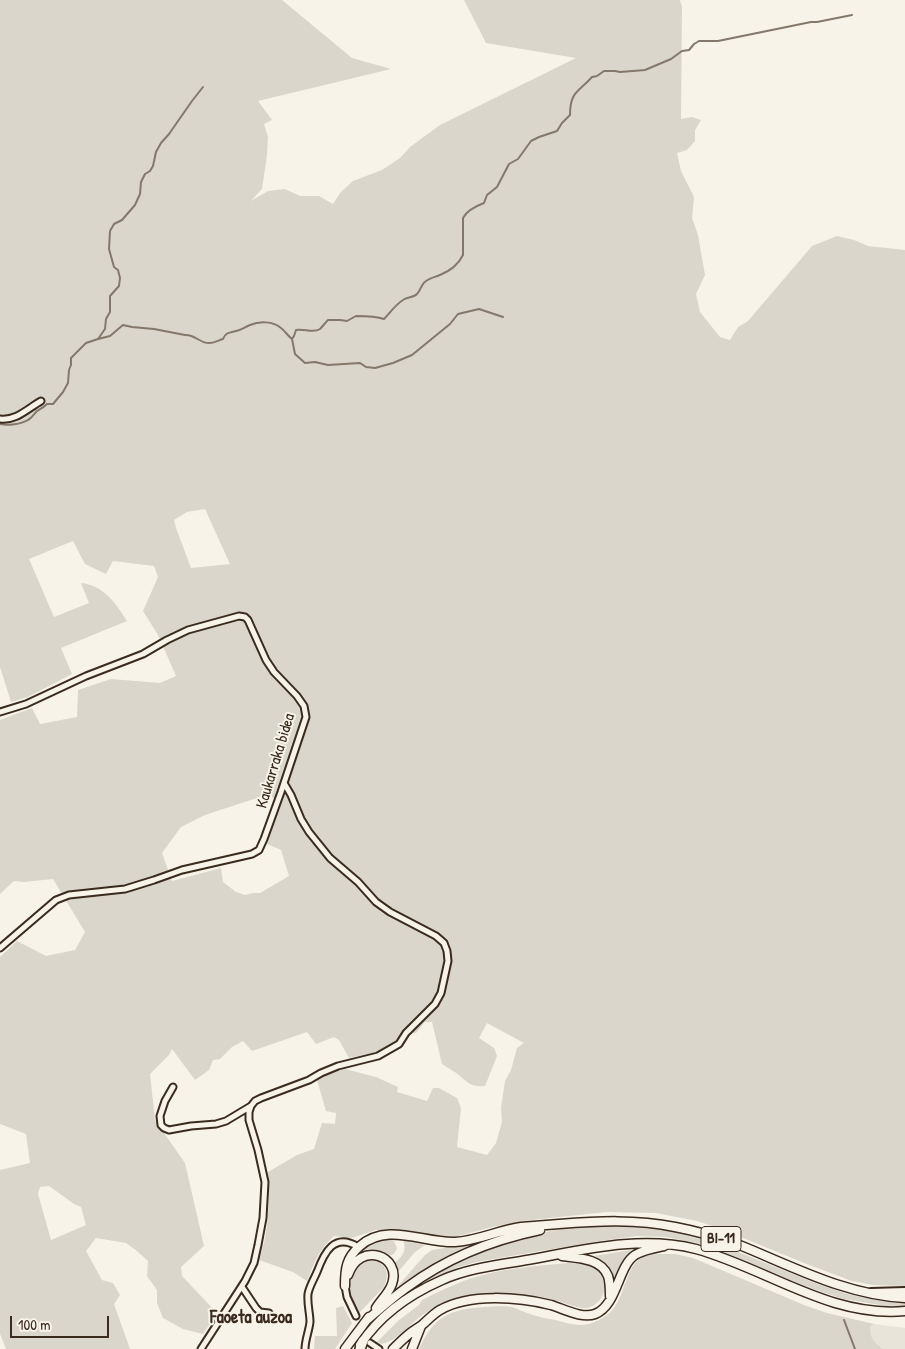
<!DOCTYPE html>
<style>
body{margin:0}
#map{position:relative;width:905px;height:1349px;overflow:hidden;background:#f7f3e8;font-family:"Patrick Hand",sans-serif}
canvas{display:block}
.scale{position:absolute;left:10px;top:1316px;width:99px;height:22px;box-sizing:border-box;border:2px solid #3b2a1e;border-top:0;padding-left:6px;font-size:15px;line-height:18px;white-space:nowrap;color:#3b2a1e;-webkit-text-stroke:4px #f7f3e8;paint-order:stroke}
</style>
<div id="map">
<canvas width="905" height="1349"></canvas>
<div class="scale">100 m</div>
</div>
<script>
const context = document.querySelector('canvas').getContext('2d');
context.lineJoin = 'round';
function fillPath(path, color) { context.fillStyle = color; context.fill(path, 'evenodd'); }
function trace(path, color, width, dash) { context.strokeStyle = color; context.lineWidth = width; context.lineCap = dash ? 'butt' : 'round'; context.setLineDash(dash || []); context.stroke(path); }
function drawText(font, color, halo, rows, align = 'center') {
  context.font = font + ' "Patrick Hand",sans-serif'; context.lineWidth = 4; context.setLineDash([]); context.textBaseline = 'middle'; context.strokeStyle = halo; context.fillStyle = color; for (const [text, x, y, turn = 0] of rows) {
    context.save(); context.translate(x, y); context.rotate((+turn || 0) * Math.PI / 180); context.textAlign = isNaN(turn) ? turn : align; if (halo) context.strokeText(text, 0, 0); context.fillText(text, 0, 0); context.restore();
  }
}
fillPath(new Path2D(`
 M 874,1324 L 905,1328 L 905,1349 L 883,1349 L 872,1339 L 870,1334 L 870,1327 Z`), '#e9e4d9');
fillPath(new Path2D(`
 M 0,0 L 282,0 L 352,58 L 391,69 L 258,101 L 272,120 L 264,124 L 268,137 L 267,155 L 262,189 L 251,201 L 268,191 L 285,189 L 300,196 L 319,196 L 333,204 L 340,193 L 353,181 L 382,170 L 400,158 L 410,147 L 440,125 L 576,58 L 486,43 L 464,0 L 680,0 L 682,7 L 681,119 L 692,117 L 701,120 L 695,130 L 695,141 L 687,150 L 677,153 L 681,171 L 694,197 L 692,218 L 698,235 L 705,275 L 696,294 L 700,312 L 720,337 L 730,340 L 738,327 L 748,321 L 812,246 L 837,236 L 854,240 L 868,246 L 905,250 L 905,1286 L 873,1285 L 852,1281 L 809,1265 L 721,1229 L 697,1221 L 656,1213 L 607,1212 L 531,1220 L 492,1227 L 455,1237 L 390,1230 L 376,1230 L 352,1238 L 334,1236 C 319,1249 314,1263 307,1281 L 293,1272 L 259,1260 C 269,1233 270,1201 268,1172 L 297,1155 L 314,1149 L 322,1123 L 335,1124 L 336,1113 L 326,1111 L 317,1080 L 328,1074 L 345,1069 L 376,1077 L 398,1087 L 397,1092 L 427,1101 L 433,1088 L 439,1088 L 457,1098 L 461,1108 L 457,1147 L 487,1155 L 496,1143 L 502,1122 L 501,1108 L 505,1081 L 511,1070 L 517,1048 L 524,1043 L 487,1023 L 479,1038 L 494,1048 L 497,1056 L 485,1086 C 472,1087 469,1084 460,1076 C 454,1071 448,1068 442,1064 L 432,1022 L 425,1022 L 416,1033 L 409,1034 L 400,1037 L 396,1043 L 386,1049 L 376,1052 L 349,1058 L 339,1040 L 334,1037 L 316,1044 L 307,1032 L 252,1051 L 243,1041 L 232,1047 L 220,1059 L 213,1060 L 209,1070 L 195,1080 L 172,1049 L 169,1055 L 150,1074 L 155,1120 L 185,1163 L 204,1246 L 181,1267 L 182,1276 L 217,1313 L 203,1334 L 183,1329 L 163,1318 L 157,1303 L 157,1290 L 147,1276 L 148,1261 L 137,1251 L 126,1243 L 96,1238 L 86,1251 L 102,1280 L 113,1283 L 120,1295 L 114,1304 L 130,1349 L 6,1349 L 0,1334 L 0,1170 L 30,1163 L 26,1134 L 0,1124 L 0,957 L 17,941 L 46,956 L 75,950 L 85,932 L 53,879 L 24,882 L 14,881 L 0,894 L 0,720 L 32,708 L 40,724 L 77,717 L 78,690 L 111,679 L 160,683 L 176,676 L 158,635 L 143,611 L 158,577 L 154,566 L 113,561 L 106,574 L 85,564 L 73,541 L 29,559 L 54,617 L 89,603 L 81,583 C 103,585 116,603 127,621 L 61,648 L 72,674 L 28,697 L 11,702 L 0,667 ZM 205,509 L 230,564 L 191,568 L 176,528 L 174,520 L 187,512 ZM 266,795 L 282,801 L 267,844 L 281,850 L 289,876 L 260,893 L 253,893 L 245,895 L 236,892 L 223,882 L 221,868 L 172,881 L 162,853 L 181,827 L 205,815 ZM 49,1186 L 74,1204 L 81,1207 L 86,1225 L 51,1240 L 38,1194 L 40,1187 Z
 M 617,1226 L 663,1230 L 693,1237 L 721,1245 L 820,1285 L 851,1295 L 878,1300 L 905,1302 L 905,1306 L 886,1306 L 844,1299 L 810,1288 L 701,1244 L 666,1237 L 637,1236 L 600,1241 L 476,1262 L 456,1268 L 419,1285 L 446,1267 L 494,1245 L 541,1233 L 571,1227 Z
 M 389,1239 L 394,1241 L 397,1248 C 392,1260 389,1254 381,1251 C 373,1248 366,1249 359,1252 C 366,1243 378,1240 389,1239 Z
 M 403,1240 L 425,1245 L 415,1252 L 398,1272 L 395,1262 C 403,1257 407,1249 403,1240 Z
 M 481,1242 L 426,1268 L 397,1287 L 425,1255 L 432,1250 Z
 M 631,1250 C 621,1259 617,1272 614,1284 C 612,1271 605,1263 594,1256 Z
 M 655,1254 L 675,1254 L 693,1258 L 804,1305 L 827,1313 L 874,1324 L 870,1327 C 870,1339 874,1341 883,1349 L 419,1349 C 434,1316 450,1309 485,1307 C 494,1307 505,1305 515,1308 C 523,1311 531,1315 540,1317 C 546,1319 553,1319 559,1321 C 571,1324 580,1327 592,1323 C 600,1320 609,1315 614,1308 C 625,1294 627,1263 644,1256 C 647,1255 652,1255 655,1254 Z
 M 369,1259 C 385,1262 391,1272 384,1287 L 359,1313 C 356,1308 352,1301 351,1295 C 347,1280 355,1263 369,1259 Z
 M 568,1263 C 573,1263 578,1263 583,1264 C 600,1267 610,1281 602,1297 C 599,1302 593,1307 587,1308 C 578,1309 566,1303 557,1301 C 522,1294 491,1290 455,1299 C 444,1302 431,1309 421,1316 C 409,1325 397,1341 381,1344 L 377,1342 L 399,1320 L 419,1305 L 422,1300 C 442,1290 462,1280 483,1275 C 511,1267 540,1266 568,1263 Z
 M 343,1306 L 352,1323 L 335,1349 L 314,1349 L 315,1336 L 337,1336 L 336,1308 Z`), '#dbd6cb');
trace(new Path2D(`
 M 98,339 L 110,336 L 123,325 L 132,327 L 154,329 L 185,335 C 195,334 200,344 210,343 C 215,343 219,340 223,339 C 226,332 229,333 236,331 C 241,330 245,327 250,325 C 259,321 273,321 281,328 C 285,331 288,336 292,339 L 294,336 L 296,330 C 304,328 313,334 320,329 C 323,326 325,323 328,320 L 340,320 L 347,321 L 356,316 C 365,316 376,316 384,319 C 390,313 395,305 403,300 C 407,297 413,298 417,294 C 421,290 421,284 426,281 C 430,278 435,277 440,275 C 450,271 458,265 463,255 L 463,218 C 467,210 476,206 484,203 L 487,195 L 497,187 L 509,164 L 518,159 L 531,141 L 539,137 L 557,131 L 562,123 L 570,115 C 570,91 579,92 592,77 L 597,76 L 604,71 L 615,71 L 620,72 L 645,70 L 671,59 L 682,51 L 689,50 L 694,44 L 699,41 L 718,41 L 811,22 L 817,22 L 852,15
 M 292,339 L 295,354 L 305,363 L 315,362 L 328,365 L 360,363 L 366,367 L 375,368 L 393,363 L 412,355 L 450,324 L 458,314 L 479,309 L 503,317
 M 0,424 C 8,426 21,424 28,420 C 32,418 34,414 37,411 C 40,409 43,408 47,404 L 53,404 L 63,392 L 68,383 L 69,370 L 71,365 L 71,358 L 86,343 L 98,339 L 105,329 L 106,319 L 110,312 L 110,296 L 119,286 L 120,278 L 118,270 L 114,267 L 109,249 L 110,231 L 114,224 L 122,220 L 135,205 L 140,194 L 141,182 L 145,174 L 150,171 L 153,166 L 156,152 L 161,143 L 169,134 L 192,101 L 203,87
 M 844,1320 L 855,1349`), '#84786c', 2);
trace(new Path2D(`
 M 356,1316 L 370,1343`), '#d1cbc0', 5, [5, 2.5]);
const minor = new Path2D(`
 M 0,419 C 16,421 27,409 41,401
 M 0,712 L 26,704 L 86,676 L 143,654 L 167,640 L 188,630 L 239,616 L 245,617 L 248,620 L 266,660 L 274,672 L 297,696 L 304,706 L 306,717 L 281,792 L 264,839 L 259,850 L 252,854 L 182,870 L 154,880 L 125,889 L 69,895 L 56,900 L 0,948
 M 173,1087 L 165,1101 L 160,1116 L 161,1125 L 164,1128 L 169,1130 L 191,1126 L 216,1124 L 226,1121 L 251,1106
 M 345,1286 L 347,1297 L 356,1316
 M 242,1287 L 256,1308 L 260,1312 L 269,1313
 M 370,1343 L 379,1349
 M 201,1349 L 245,1281 L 254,1263 L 258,1245 L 263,1218 L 265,1182 L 258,1150 L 249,1120 L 249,1112 L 251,1106 L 255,1101 L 261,1098 L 309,1080 L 321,1073 L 338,1066 L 378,1056 L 399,1044 L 406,1033 L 435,1004 L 441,993 L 448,961 L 447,951 L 444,943 L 436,936 L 390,912 L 376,902 L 358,882 L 330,858 L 309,832 L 301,819 L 291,795 L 284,783
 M 305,1349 C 305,1340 309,1331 310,1322 C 310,1313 307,1304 308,1294 C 309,1287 314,1279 317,1272 C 324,1253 334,1232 358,1247`);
const tertiary = new Path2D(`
 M 871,1292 L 905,1291`);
const primary = new Path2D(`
 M 562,1256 C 577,1258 601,1258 608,1276 C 610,1282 610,1290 610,1296
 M 348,1275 C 360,1240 402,1256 392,1284 C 389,1293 381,1300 376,1308
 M 345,1286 C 345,1269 346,1258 360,1246 C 387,1222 423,1243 455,1242 C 477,1241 499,1230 521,1227 C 533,1226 546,1225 559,1224 C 598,1221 636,1219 675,1227 C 696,1231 717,1237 737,1244 C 792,1266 845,1295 905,1298
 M 367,1320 C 380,1309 392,1298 406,1288 C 445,1259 492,1240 540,1230
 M 360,1345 C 380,1315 410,1294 442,1280 C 469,1268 499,1265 527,1260 C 583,1250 640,1235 696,1249 C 766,1268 830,1318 905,1311
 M 345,1349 L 369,1317
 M 393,1349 C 399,1343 406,1336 413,1331 C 416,1329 419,1327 422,1325 C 428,1320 433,1314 440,1310 C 470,1293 518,1297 551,1305 C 564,1309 582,1319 595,1314 C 617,1306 618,1266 635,1255 C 643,1250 654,1248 664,1246
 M 412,1349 L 421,1326`);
const motorway = new Path2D(`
 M 360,1349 L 363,1341`);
trace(minor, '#3b2a1e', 9);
trace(tertiary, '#3b2a1e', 10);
trace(primary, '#3b2a1e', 11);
trace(motorway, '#3b2a1e', 12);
trace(minor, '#f7f3e8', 5);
trace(tertiary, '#f7f3e8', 6);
trace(primary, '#f7f3e8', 8);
trace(motorway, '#f7f3e8', 9);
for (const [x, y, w] of [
 [721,1239,40]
]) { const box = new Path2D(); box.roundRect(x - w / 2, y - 12.5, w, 25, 4); context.fillStyle = '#f7f3e8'; context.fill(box); trace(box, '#3b2a1e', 1); }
drawText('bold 15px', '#3b2a1e', null, [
 ["BI-11",721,1239]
]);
drawText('16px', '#3b2a1e', '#f7f3e8', [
 ["Kaukarraka bidea",276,761,-73]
]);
drawText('bold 18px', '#3b2a1e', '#f7f3e8', [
 ["Faoeta auzoa",251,1318]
]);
</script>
